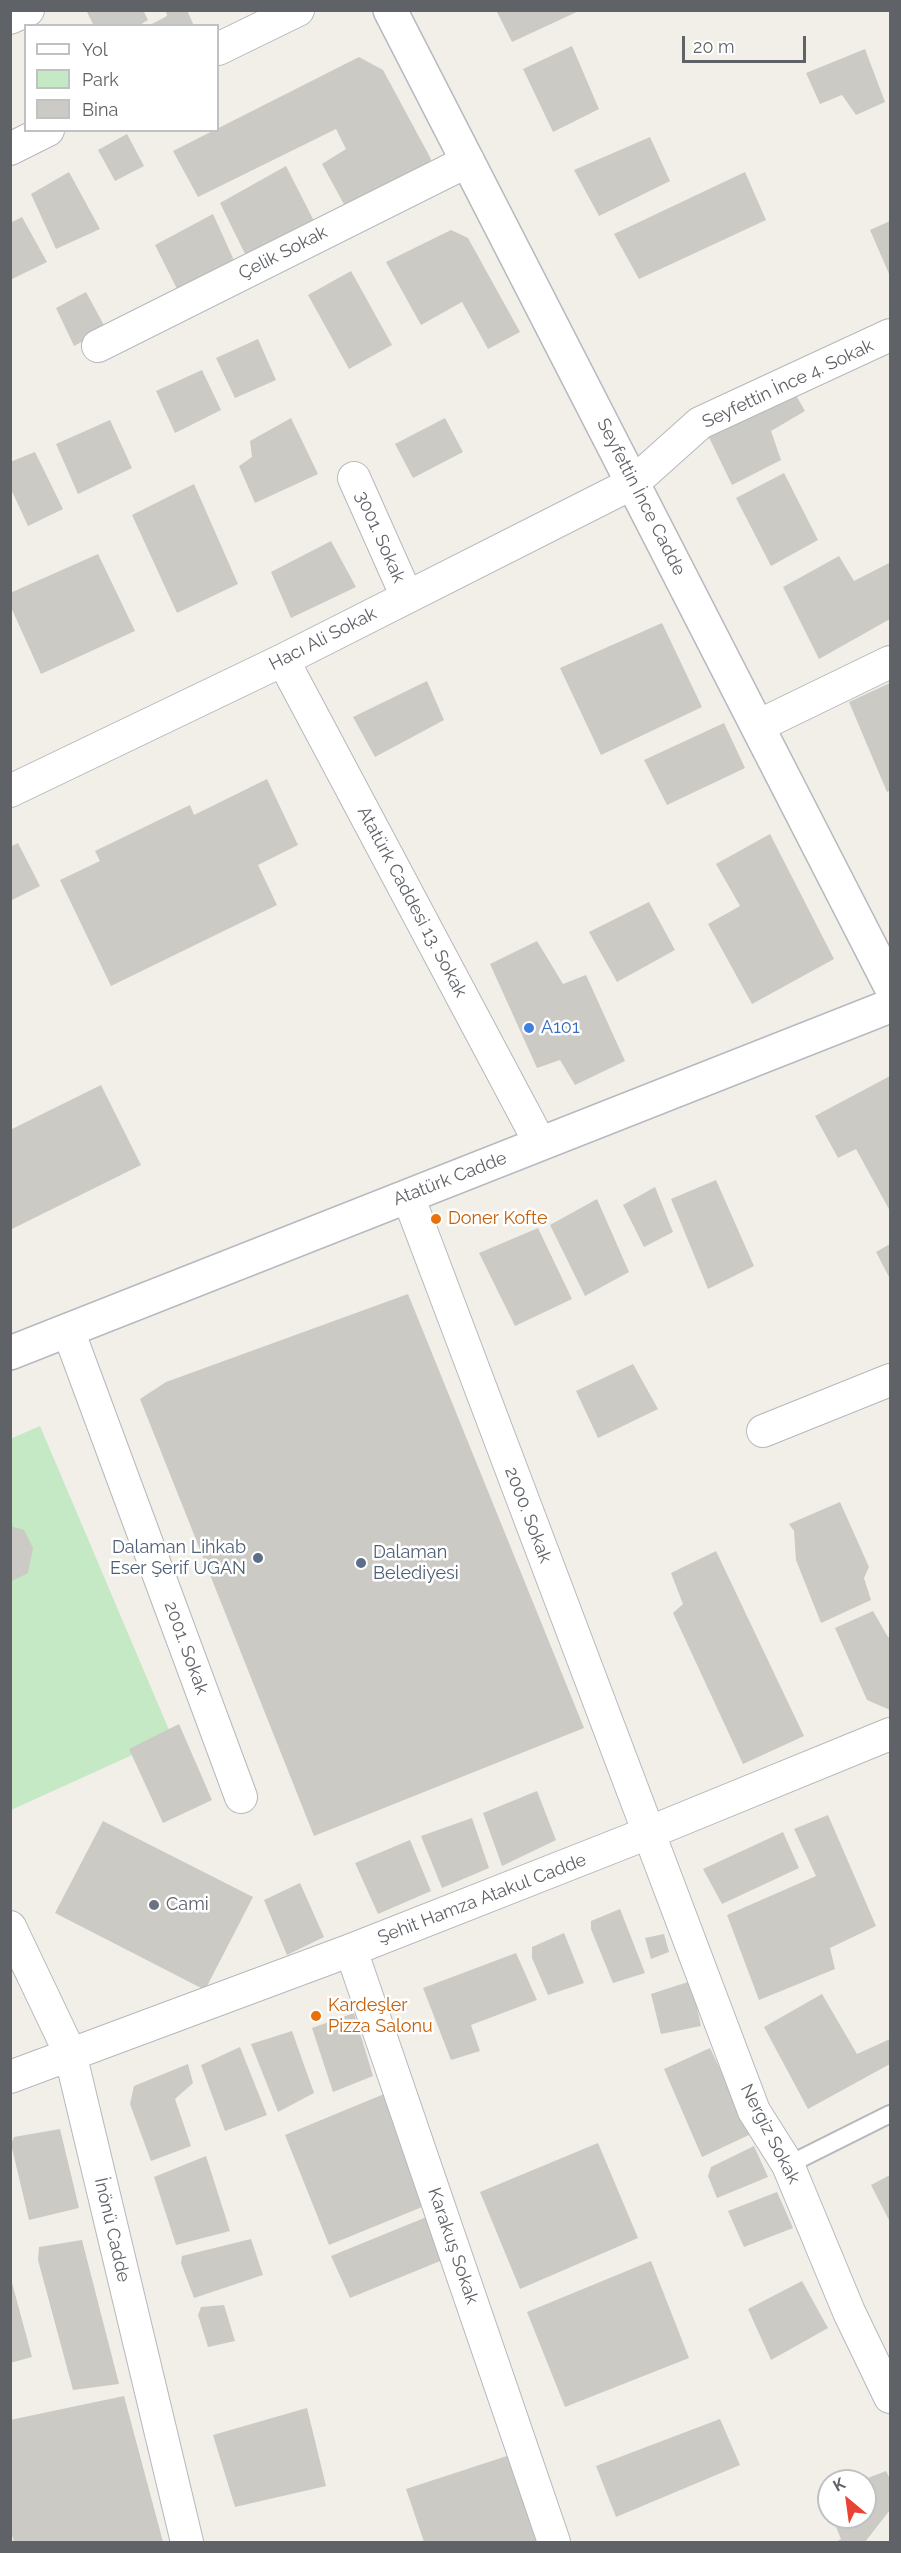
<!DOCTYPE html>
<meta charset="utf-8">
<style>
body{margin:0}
#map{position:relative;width:901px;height:2553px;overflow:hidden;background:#f1efe8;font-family:Raleway,sans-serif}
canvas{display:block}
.frame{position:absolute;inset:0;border:12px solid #5f6368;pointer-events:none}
.legend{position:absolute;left:24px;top:24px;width:195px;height:108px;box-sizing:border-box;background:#fff;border:2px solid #bfc1c3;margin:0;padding:8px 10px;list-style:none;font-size:18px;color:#5f6368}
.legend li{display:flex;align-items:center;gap:12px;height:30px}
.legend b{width:30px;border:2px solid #bfc1c3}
.north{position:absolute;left:817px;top:2469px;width:60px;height:60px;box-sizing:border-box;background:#fff;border:2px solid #bfc1c3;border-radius:50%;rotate:331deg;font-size:16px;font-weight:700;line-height:24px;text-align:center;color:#5f6368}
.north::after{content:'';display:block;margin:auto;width:21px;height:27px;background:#ea4335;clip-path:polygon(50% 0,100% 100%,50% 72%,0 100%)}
.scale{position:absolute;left:682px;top:36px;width:124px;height:27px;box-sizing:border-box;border:3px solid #5f6368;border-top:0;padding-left:8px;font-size:18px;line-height:21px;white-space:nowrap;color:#5f6368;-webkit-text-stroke:4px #fff;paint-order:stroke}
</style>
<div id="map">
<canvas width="901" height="2553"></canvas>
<div class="frame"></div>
<ul class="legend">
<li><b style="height:8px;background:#fff"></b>Yol</li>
<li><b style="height:16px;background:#c5e8c5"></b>Park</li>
<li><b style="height:16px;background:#cccac5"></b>Bina</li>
</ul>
<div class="north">K</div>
<div class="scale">20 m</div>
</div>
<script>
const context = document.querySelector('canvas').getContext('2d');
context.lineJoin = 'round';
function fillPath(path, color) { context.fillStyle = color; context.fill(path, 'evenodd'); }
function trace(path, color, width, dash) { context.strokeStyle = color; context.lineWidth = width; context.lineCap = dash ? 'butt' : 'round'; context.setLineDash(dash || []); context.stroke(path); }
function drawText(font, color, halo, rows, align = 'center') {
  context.font = font + ' Raleway,sans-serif'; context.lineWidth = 5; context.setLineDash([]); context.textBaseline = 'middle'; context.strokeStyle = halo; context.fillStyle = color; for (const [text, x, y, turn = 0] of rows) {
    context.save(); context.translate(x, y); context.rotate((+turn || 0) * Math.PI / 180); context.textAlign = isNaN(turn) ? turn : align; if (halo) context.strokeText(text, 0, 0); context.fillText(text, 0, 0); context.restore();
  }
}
fillPath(new Path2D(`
 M 40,1426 L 172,1737 L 11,1810 L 10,1439 Z`), '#c5e8c5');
fillPath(new Path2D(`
 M 86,10 L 143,10 L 148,20 L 138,26 L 94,26 Z
 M 166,10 L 187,10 L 194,26 L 148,26 L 167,16 Z
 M 496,10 L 581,10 L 512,42 Z
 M 572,46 L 599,109 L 553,132 L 523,69 Z
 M 865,49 L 885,102 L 856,115 L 842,95 L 820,104 L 806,73 Z
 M 359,57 L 383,70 L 431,159 L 423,180 L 352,219 L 322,164 L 346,149 L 336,129 L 198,197 L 173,151 Z
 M 127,134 L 144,166 L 115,181 L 98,150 Z
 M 650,137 L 670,181 L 599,216 L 574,170 Z
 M 286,166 L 314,221 L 247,258 L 220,203 Z
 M 69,172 L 100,229 L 56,249 L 31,194 Z
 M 745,172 L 766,220 L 639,279 L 614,234 Z
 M 213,214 L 237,267 L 181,297 L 155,245 Z
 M 22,217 L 47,262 L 10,280 L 10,223 Z
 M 890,221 L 890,276 L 870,230 Z
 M 451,230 L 468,238 L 520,332 L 488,349 L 462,302 L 421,325 L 386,262 Z
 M 351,271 L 392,345 L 349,369 L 308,295 Z
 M 86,292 L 106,329 L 74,346 L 56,308 Z
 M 258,339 L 276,380 L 235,398 L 216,358 Z
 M 202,370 L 221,410 L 175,433 L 156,391 Z
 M 790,385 L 805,411 L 771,431 L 781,460 L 732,485 L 703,425 Z
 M 291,418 L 318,474 L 255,503 L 239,466 L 252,457 L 250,441 Z
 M 445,418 L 463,452 L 413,478 L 395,444 Z
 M 110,420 L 132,468 L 78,494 L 56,444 Z
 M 35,452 L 63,509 L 28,526 L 10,487 L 10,462 Z
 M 784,473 L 818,540 L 771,566 L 736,498 Z
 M 194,484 L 238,584 L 177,613 L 132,515 Z
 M 331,541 L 356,587 L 291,618 L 271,572 Z
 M 98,554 L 135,631 L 41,674 L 10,605 L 10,593 Z
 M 839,556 L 854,581 L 889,563 L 890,619 L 819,659 L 783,587 Z
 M 662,623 L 702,707 L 601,755 L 560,668 Z
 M 427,681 L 444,720 L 375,757 L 353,717 Z
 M 890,683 L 890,790 L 887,792 L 849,702 Z
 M 724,723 L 745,768 L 667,805 L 644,760 Z
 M 267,779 L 298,845 L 258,865 L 277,905 L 111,986 L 60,880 L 100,861 L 95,851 L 190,805 L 194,815 Z
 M 770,834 L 834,959 L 752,1004 L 708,924 L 740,906 L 716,864 Z
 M 18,843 L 40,886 L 10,901 L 10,847 Z
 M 649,902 L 675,950 L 617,982 L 589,932 Z
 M 537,941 L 563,984 L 586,975 L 625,1061 L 575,1085 L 560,1060 L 537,1068 L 490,964 Z
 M 890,1076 L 890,1211 L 856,1149 L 838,1158 L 815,1116 Z
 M 101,1085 L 141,1165 L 10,1230 L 10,1130 Z
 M 716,1180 L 754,1266 L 708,1289 L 671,1199 Z
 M 655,1187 L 673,1232 L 644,1247 L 623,1205 Z
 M 597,1199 L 629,1272 L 585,1296 L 550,1225 Z
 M 538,1228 L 572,1299 L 515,1326 L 479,1253 Z
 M 890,1244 L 890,1279 L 876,1252 Z
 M 408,1294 L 584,1728 L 314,1836 L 140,1399 L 166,1382 Z
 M 633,1364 L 658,1409 L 598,1438 L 576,1391 Z
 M 840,1502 L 869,1567 L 864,1578 L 871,1600 L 821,1623 L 796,1560 L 794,1531 L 789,1524 Z
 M 10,1526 L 24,1530 L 33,1548 L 28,1573 L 10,1582 Z
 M 716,1551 L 804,1736 L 743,1764 L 673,1613 L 683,1604 L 671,1573 Z
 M 873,1611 L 888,1637 L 890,1637 L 890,1710 L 867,1700 L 835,1628 Z
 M 179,1724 L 212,1800 L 163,1823 L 129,1749 Z
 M 537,1791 L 556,1840 L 502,1866 L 483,1813 Z
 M 828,1815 L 876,1926 L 830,1948 L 835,1969 L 759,2000 L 727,1915 L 816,1876 L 794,1829 Z
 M 472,1818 L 489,1868 L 442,1888 L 421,1836 Z
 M 103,1821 L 253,1897 L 205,1990 L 55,1913 Z
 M 783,1832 L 799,1868 L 722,1904 L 703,1869 Z
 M 410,1840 L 431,1891 L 378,1914 L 355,1863 Z
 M 300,1883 L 324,1937 L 287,1955 L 264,1900 Z
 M 620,1909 L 645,1973 L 613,1983 L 591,1929 L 591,1921 Z
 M 564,1933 L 584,1983 L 548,1995 L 532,1958 L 532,1947 Z
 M 664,1934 L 669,1952 L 651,1959 L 645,1938 Z
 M 516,1953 L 537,2000 L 471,2025 L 480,2051 L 451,2060 L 423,1988 Z
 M 691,1981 L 701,2026 L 661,2034 L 651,1994 Z
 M 822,1994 L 857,2054 L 890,2039 L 890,2064 L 808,2109 L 764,2027 Z
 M 354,2013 L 373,2076 L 333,2092 L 312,2028 Z
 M 292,2031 L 314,2093 L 278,2112 L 251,2044 Z
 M 240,2047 L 267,2115 L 225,2131 L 201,2065 Z
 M 710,2048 L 751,2134 L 702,2157 L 664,2069 Z
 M 188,2064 L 193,2083 L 175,2099 L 191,2146 L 151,2161 L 130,2104 L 134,2086 Z
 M 384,2094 L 427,2205 L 329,2245 L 285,2135 Z
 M 60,2129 L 79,2208 L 29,2220 L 11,2144 L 14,2137 Z
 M 598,2143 L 638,2238 L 520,2289 L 480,2192 Z
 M 754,2146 L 768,2177 L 717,2198 L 708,2176 L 711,2167 Z
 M 206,2156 L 230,2231 L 176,2245 L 154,2177 Z
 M 890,2175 L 890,2222 L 871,2185 Z
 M 777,2192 L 793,2228 L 744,2247 L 728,2211 Z
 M 429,2216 L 445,2259 L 350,2298 L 331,2256 Z
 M 251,2239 L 263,2275 L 194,2298 L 181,2263 L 182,2256 Z
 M 82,2240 L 119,2384 L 73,2390 L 38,2260 L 39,2247 Z
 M 651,2261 L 689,2358 L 565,2407 L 527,2312 Z
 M 11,2279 L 32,2357 L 10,2363 L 10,2280 Z
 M 802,2281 L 828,2328 L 771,2360 L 748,2309 Z
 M 224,2305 L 235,2341 L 208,2347 L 198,2315 L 201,2307 Z
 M 124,2396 L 163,2542 L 14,2542 L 10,2529 L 10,2420 Z
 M 307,2408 L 326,2486 L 235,2507 L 213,2435 Z
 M 720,2419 L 740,2465 L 616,2517 L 596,2466 Z
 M 513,2454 L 543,2542 L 424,2542 L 406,2489 Z
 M 886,2471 L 890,2479 L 890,2510 L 865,2542 L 836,2542 L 841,2539 L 832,2517 L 865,2517 L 865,2479 Z`), '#cccac5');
const service = new Path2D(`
 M 788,2165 L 890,2114`);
const minor = new Path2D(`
 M 10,18 L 28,10
 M 218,49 L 298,10
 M 10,149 L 48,130
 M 98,346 L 468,161
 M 354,478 L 407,597
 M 283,660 L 540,1143
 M 758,726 L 890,662
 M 10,791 L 283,660 L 633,483 L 700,423 L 890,335
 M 408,1196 L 754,2111 L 788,2165 L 849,2312 L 890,2397
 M 68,1330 L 241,1797
 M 763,1431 L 890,1380
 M 10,1927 L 70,2053 L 187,2542
 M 351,1950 L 554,2542
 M 10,2077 L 351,1950 L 648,1833 L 890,1734`);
const secondary = new Path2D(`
 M 390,10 L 890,985
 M 10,1353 L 890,1006`);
trace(service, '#b5b8bc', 20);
trace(minor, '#b5b8bc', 34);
trace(secondary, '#b6babf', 36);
trace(service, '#fff', 16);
trace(minor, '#fff', 32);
trace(secondary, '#fff', 33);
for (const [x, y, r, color] of [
 [529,1028,6,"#3f7fe0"],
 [436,1219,6,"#e8710a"],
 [258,1558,6,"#5c6f8a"],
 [361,1563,6,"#5c6f8a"],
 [154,1905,6,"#6b7280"],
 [316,2016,6,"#e8710a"]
]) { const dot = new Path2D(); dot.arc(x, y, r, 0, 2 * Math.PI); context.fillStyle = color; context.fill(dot); trace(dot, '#fff', 2); }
drawText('18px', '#5f6368', '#fff', [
 ["Çelik Sokak",283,253,-27],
 ["Seyfettin İnce 4. Sokak",788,384,-25],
 ["Seyfettin İnce Cadde",641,497,63],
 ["3001. Sokak",380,537,66],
 ["Hacı Ali Sokak",323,639,-27],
 ["Atatürk Caddesi 13. Sokak",412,902,62],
 ["Atatürk Cadde",450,1179,-21],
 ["2000. Sokak",528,1515,69],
 ["2001. Sokak",186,1648,70],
 ["Şehit Hamza Atakul Cadde",482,1899,-21],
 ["Nergiz Sokak",770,2134,63],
 ["İnönü Cadde",112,2230,77],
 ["Karakuş Sokak",453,2246,71]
]);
drawText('18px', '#366cbe', '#fff', [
 ["A101",541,1028]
], 'left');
drawText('18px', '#c56008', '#fff', [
 ["Doner Kofte",448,1219],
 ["Kardeşler",328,2006],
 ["Pizza Salonu",328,2027]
], 'left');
drawText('18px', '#4e5e75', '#fff', [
 ["Dalaman Lihkab",246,1548],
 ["Eser Şerif UGAN",246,1569],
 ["Dalaman",373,1553,"left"],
 ["Belediyesi",373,1574,"left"]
], 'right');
drawText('18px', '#5b616d', '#fff', [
 ["Cami",166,1905]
], 'left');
</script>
